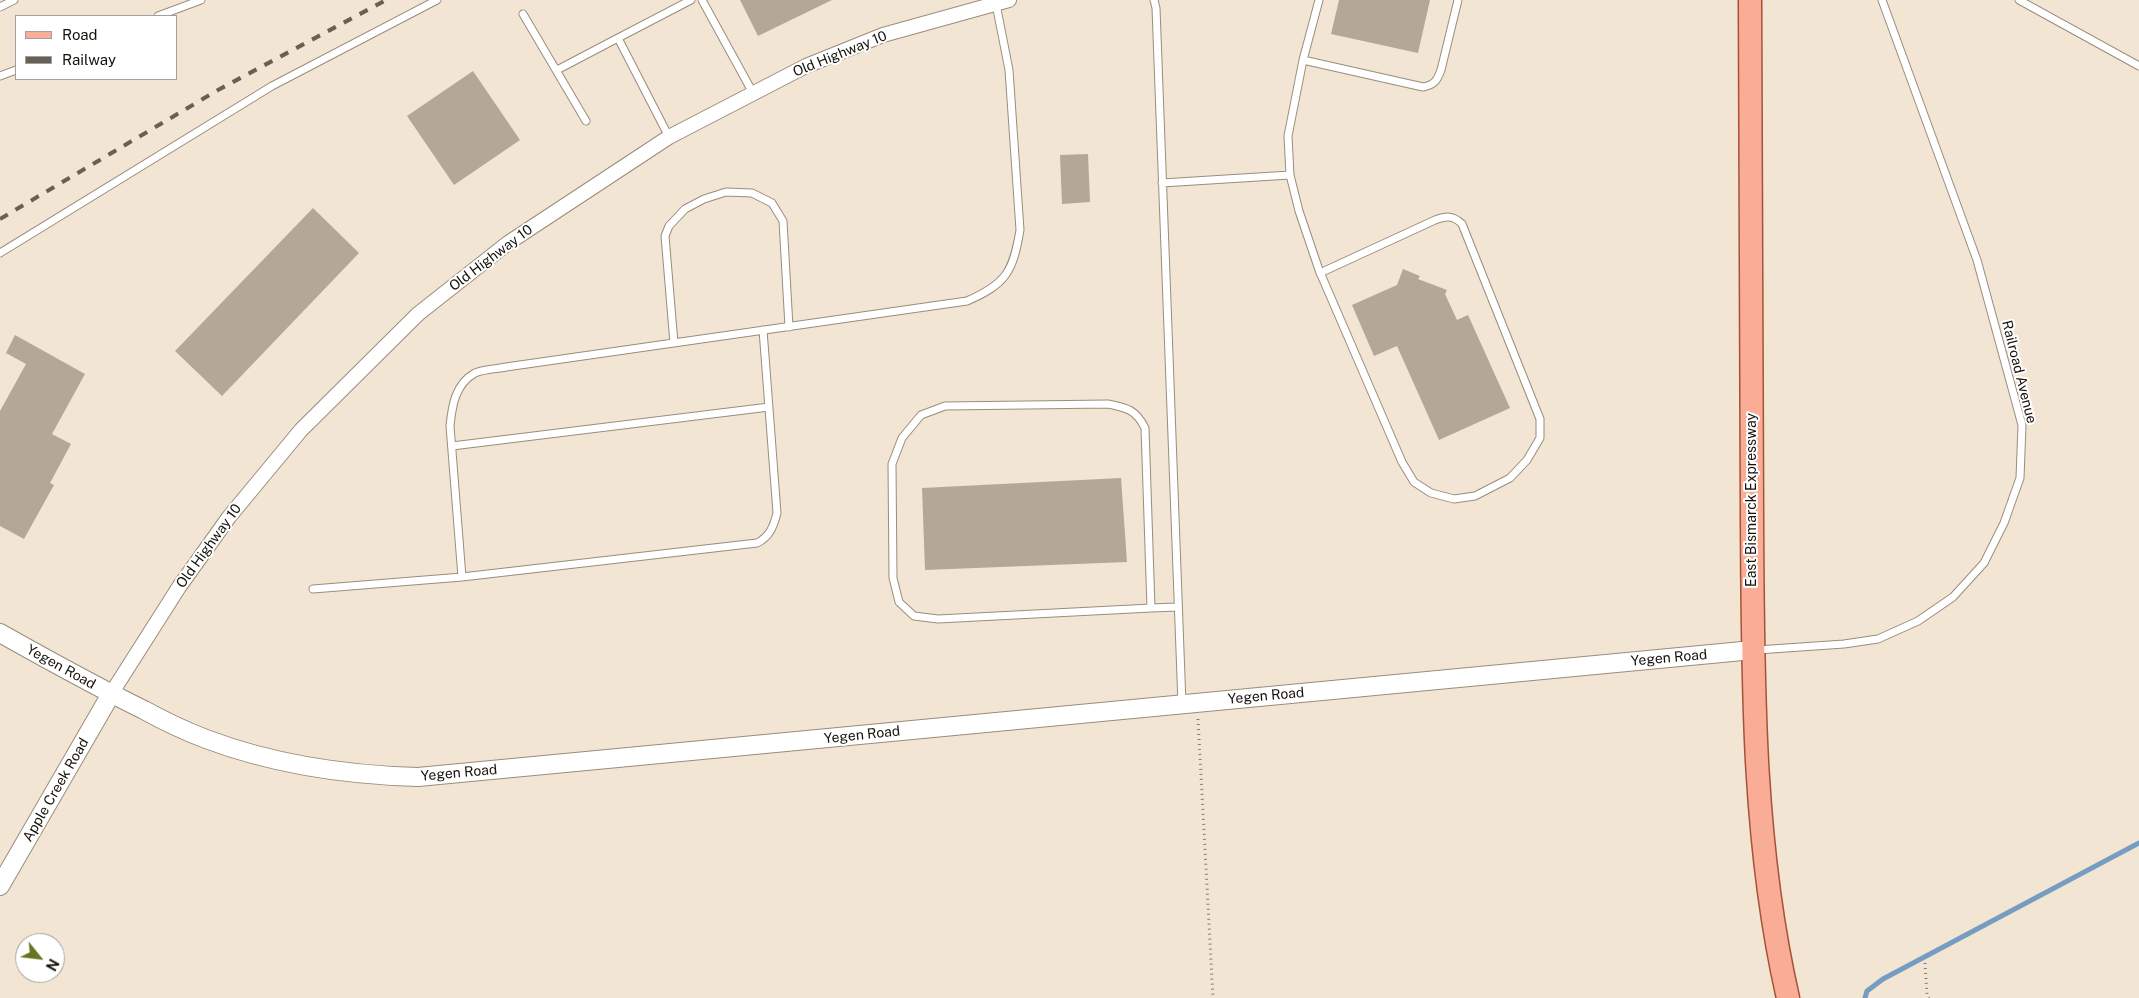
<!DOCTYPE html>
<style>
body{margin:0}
#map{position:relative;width:2139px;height:998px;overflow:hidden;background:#f2e5d3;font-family:"Public Sans",sans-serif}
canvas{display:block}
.legend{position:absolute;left:15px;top:15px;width:162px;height:65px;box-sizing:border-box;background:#fff;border:1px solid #a2a09d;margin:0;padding:6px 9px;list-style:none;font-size:15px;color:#16110b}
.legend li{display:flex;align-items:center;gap:10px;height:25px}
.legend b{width:25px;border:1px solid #a2a09d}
.north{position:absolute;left:15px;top:933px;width:50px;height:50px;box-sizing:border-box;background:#fff;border:1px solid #a2a09d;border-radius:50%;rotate:119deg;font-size:14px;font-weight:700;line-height:20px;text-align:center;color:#16110b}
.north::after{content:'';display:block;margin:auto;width:18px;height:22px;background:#697520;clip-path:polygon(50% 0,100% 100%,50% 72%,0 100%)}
</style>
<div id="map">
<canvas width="2139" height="998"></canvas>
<ul class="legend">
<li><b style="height:6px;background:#f9ac96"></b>Road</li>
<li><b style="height:6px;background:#686056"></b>Railway</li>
</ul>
<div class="north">N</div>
</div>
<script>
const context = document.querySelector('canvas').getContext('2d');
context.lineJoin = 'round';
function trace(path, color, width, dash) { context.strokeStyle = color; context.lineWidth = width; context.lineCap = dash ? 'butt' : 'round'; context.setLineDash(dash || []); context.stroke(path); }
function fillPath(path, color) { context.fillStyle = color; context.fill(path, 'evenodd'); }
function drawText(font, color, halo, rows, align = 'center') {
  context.font = font + ' "Public Sans",sans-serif'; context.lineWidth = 4; context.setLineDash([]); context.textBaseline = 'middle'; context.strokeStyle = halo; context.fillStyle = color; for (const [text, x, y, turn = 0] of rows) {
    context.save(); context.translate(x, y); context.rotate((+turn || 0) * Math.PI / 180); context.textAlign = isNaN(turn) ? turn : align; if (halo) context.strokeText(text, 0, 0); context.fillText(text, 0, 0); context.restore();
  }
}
trace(new Path2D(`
 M 1865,998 L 1867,991 L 1883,979 L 2139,843`), '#769dc1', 5);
fillPath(new Path2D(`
 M 740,0 L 832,0 L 758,36 Z
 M 1339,0 L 1430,0 L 1418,53 L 1331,34 Z
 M 473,71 L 520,140 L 454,185 L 407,116 Z
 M 1088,154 L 1090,202 L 1062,204 L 1060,155 Z
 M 313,208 L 359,253 L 222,396 L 175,351 Z
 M 1403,269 L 1420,276 L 1418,279 L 1447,290 L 1445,294 L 1457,320 L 1468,315 L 1510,408 L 1439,440 L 1397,346 L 1374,356 L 1352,305 L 1397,285 Z
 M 15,335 L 85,374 L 52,434 L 71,444 L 50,483 L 54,485 L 24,539 L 0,526 L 0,411 L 26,364 L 6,353 Z
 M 1121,478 L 1127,562 L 925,570 L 922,488 Z`), '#b4a796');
const service = new Path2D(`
 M 702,0 L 753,93
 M 1154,0 L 1156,8 L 1182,704
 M 1319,0 L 1303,60 L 1288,136 L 1290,175 L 1299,211 L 1319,270 L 1402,462 L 1414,482 L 1431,493 L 1454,499 L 1475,496 L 1510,478 L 1527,460 L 1540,438 L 1540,419 L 1462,224 C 1453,215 1446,216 1435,220 L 1320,273
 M 2019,0 L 2139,66
 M 0,7 L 14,0
 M 523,14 L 586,121
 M 158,16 L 201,0
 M 1303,60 L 1423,87 C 1434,85 1437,81 1441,70 L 1458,0
 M 557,70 L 618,38
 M 0,76 L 16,70
 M 669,137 L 618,38 L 691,0
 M 1162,183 L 1290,175
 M 0,253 L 272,86 L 437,0
 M 674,343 L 665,236 L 669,226 L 685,209 L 704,199 L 726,192 L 752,193 L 772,203 L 783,221 L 789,327
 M 452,446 L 769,407
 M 462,577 L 757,543 C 770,537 774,525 777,513 L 763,330
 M 313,589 L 462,577 L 450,426 C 452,406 455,384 475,373 C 484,369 497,369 506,367 L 967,301 C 1006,284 1013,272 1020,230 L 1009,70 L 996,4
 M 1151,608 L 1145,428 C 1136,410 1128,408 1108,404 L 945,406 L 921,415 L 902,438 L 892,464 L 893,578 L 899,602 L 914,616 L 938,619 L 1151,608 L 1178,607
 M 1757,650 L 1844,644 L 1878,639 L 1918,621 L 1953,597 L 1984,563 L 2004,523 L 2020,478 L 2022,425 L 1977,260 L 1882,0`);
const minor = new Path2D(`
 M 111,694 L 179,587 L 229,517 L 301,430 L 418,314 L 508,243 L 669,137 L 806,66 L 883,35 L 1009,0`);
const tertiary = new Path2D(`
 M 0,633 C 48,660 95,686 144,710 C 164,721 185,731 206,739 C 275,765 345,775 418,777 L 1753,650
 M 0,886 L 111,694`);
const primary = new Path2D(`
 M 1750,0 C 1751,173 1751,345 1752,518 C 1753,678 1752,841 1788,998`);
trace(service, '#998d7c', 9);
trace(minor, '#998d7c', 16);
trace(tertiary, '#998d7c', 20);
trace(primary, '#a75238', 25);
trace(new Path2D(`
 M 1198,719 L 1213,998
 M 1925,963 L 1927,995 L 1929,998`), '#857c70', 3, [1, 4]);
trace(service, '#fff', 7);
trace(minor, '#fff', 14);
trace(tertiary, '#fff', 18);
trace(primary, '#f9ac96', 22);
trace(new Path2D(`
 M 0,219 L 218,90 L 386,0`), '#686056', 4, [9, 9]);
drawText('14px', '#16110b', '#fff', [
 ["Old Highway 10",840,54,-22],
 ["Old Highway 10",491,258,-37],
 ["Railroad Avenue",2019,372,76],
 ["East Bismarck Expressway",1752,500,-90],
 ["Old Highway 10",209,546,-54],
 ["Yegen Road",1669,658,-5],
 ["Yegen Road",61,667,29],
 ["Yegen Road",1266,696,-5],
 ["Yegen Road",862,735,-6],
 ["Yegen Road",459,773,-5],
 ["Apple Creek Road",56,790,-60]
]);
</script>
